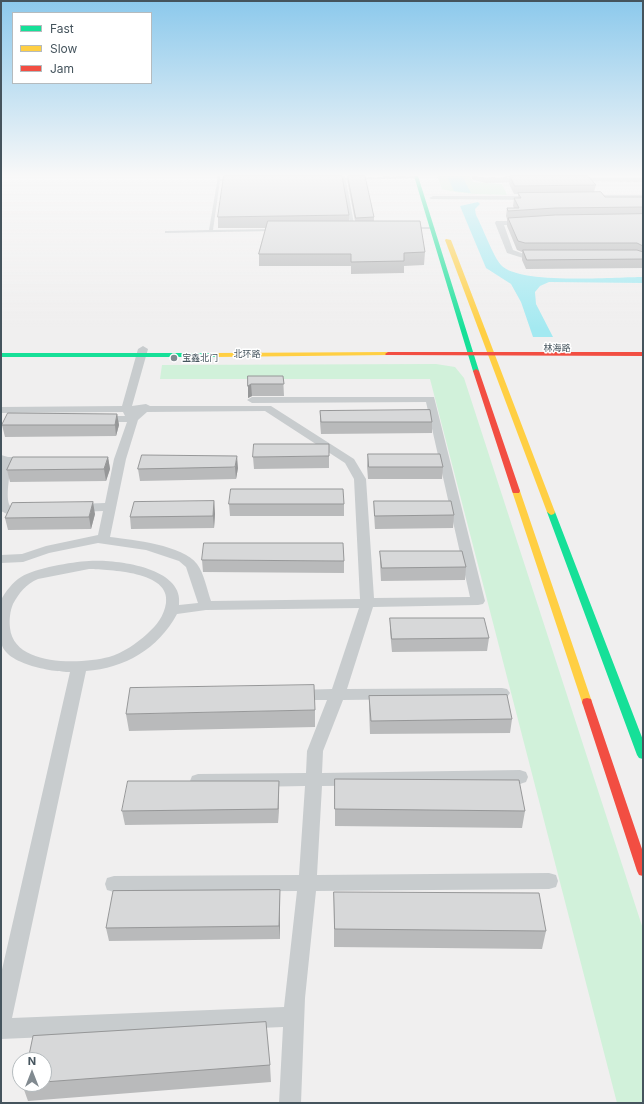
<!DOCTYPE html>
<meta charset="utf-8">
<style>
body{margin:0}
#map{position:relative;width:644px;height:1104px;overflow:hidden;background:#f0efef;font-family:Inter,sans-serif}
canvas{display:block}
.frame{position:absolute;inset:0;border:2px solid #45545d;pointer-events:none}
.legend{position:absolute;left:12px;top:12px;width:140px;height:72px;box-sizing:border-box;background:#fff;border:1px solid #b5bbbe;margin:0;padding:5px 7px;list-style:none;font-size:12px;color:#45545d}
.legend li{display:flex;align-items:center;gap:8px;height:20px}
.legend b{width:20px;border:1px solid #b5bbbe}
.north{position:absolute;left:12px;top:1052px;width:40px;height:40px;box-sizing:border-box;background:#fff;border:1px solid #b5bbbe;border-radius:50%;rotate:0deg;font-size:11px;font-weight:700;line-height:16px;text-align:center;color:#45545d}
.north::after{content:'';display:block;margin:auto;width:14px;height:18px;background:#818a90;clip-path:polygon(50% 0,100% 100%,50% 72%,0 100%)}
</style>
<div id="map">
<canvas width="644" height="1104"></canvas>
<div class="frame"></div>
<ul class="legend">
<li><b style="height:5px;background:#16e098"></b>Fast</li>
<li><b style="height:5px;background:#ffcf43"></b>Slow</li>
<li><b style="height:5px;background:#f24e42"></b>Jam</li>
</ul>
<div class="north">N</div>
</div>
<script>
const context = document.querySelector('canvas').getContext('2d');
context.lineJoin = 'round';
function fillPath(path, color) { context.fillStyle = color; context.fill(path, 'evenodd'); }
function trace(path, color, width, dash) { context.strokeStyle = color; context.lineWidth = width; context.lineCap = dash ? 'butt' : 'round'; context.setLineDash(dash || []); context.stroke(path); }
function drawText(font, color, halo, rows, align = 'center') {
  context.font = font + ' Inter,"Noto Sans SC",sans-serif'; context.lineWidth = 3; context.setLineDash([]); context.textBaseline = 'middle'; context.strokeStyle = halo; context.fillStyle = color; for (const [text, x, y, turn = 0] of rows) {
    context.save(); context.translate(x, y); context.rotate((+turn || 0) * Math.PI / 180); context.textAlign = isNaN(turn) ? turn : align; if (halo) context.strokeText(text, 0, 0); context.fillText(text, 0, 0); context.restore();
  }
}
fillPath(new Path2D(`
 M 437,176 L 470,176 L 473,182 L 502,184 L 507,195 C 485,194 464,195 442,189 Z
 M 436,364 L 455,367 L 464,378 L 643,929 L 643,1103 L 617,1103 L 430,379 L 160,379 L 162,365 Z`), '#d1f1da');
fillPath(new Path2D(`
 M 447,176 L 462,176 L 471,193 L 454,191 Z
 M 478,202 L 480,204 L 475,209 L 476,215 C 483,228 493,256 501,265 C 519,285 615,277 643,277 L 643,283 L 549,282 L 540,286 L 535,292 L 536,304 L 553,337 L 533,337 L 521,302 L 511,284 L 486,268 L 460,206 Z`), '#a3e9f1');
fillPath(new Path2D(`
 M 218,176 L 220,176 L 220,179 L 232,179 L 234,180 L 232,181 L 220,181 L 213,230 L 273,229 L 274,229 L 274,231 L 165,233 L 165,231 L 166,231 L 209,230 Z
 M 342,176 L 344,176 L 345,178 L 417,176 L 419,177 L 417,178 L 346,180 L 355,229 L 353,230 L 351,229 L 342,180 L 335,180 L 333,179 L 342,178 Z
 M 411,227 L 433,227 L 435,228 L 433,229 L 412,229 L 410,228 Z`), '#c8ccce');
fillPath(new Path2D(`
 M 471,176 L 477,176 L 478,177 L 527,178 L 530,180 L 527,182 L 486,183 L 473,180 Z
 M 575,178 L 643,178 L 643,182 L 573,181 L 573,179 Z
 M 589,195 L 643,195 L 643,199 L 587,198 L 587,196 Z
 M 433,196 L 531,196 L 535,198 L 531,200 L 431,199 L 429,198 Z
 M 496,221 L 526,221 L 526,225 L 504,225 L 513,250 L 524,254 L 542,255 L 542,259 L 523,258 L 507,253 L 495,223 Z
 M 143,346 L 148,349 L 132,406 L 146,404 L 150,406 L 271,406 L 354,459 L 366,479 L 374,598 L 470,597 L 426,402 L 252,403 L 247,400 L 252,397 L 434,397 L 485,601 L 483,604 L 478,605 L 373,607 L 347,689 L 502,688 L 507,689 L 510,693 L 507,697 L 502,698 L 343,700 L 323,751 L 322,773 L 520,770 L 526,772 L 528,777 L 526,782 L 520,784 L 322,786 L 317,875 L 549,873 L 556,875 L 558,881 L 556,887 L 549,889 L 316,891 L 305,998 L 301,1103 L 279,1103 L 283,1027 L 1,1039 L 1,974 L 70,672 C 53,672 1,664 1,640 C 1,630 0,609 1,600 C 5,592 13,582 21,577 C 36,568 71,562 89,561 C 114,559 185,567 179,605 L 198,603 L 186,567 L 179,561 L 146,550 L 98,543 L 49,553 L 23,562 L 1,563 L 1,555 L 22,554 L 46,546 L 98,535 L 103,511 L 77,512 L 71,508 L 77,504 L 105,503 L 114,459 L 127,422 L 101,422 L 96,419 L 101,416 L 125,416 L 123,412 L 1,413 L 1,407 L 122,406 L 138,349 ZM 265,411 L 345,463 L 354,479 L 360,599 L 211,601 C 207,590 204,573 197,564 C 183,545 133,540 110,537 L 126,459 L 138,420 L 147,412 ZM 89,569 C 109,570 171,571 166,603 C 164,616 157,625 147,634 C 137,643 123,653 109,657 C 81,664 14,667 10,628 C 9,620 10,611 13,604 C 19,593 26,584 38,579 ZM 359,608 L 332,689 L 297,690 L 292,691 L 289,695 L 292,699 L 297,700 L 327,700 L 307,751 L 306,773 L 198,774 L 192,776 L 190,781 L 192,786 L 198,788 L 305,786 L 299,875 L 114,876 L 107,878 L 105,884 L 107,890 L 114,892 L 297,891 L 284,1007 L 12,1018 L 86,671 C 125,668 158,649 177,614 L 206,610 Z
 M 1,455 L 8,457 L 29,457 L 35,460 L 29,463 L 11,464 C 10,474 5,498 10,506 L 29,507 L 31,510 L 29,513 L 7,514 L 1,511 Z`), '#c8ccce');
fillPath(new Path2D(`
 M 414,176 L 418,176 L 479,371 L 478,372 L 474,372 L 473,371 Z
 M 1,353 L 216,353 L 219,355 L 216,357 L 1,357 Z
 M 551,509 L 555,512 L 643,740 L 643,759 L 639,758 L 637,755 L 547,512 Z`), '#16e098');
fillPath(new Path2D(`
 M 446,239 L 451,240 L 555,512 L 554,514 L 551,515 L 547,512 L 445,240 Z
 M 388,352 L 391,354 L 390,355 L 216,357 L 213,355 L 216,353 Z
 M 513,489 L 519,489 L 520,491 L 592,702 L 591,705 L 587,706 L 583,705 L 582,702 L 512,491 Z`), '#ffcf43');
fillPath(new Path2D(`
 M 388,352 L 643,352 L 643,356 L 386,355 L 385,354 Z
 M 476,369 L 479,371 L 520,491 L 519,493 L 513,493 L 512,491 L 473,371 Z
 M 587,698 L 591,699 L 592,702 L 643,852 L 643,876 L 639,875 L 637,871 L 582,702 L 583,699 Z`), '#f24e42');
fillPath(new Path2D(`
 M 347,176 L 365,176 L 374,217 L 374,221 L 425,252 L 424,265 L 404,266 L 404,273 L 351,274 L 351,266 L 259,266 L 259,254 L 266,228 L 218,228 L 218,217 L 349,215 L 349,221 L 355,221 L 347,180 Z
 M 505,176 L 632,176 L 588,176 L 596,185 L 594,192 L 605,197 L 643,197 L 643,268 L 526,269 L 522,260 L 522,252 L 517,250 L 507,226 L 507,219 L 506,216 L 507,208 L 514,208 L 513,206 L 514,198 L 518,198 L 518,194 L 514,194 L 509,184 L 510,177 L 506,177 Z
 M 248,376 L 283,376 L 284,396 L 252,396 L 248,398 Z
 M 320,411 L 432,422 L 432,433 L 321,434 L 320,422 Z
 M 117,414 L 119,425 L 116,436 L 5,437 L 2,425 Z
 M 368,454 L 443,467 L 442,479 L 368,479 L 367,466 Z
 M 142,455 L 238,468 L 236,479 L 140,481 L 138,469 Z
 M 329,456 L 329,468 L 254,469 L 253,457 Z
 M 108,457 L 110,469 L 106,481 L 10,482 L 7,470 Z
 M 214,501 L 215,514 L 214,528 L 131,529 L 130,517 Z
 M 374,501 L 454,515 L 453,528 L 375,529 L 374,513 Z
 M 229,504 L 344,504 L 344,516 L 230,516 Z
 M 95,514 L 91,529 L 8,530 L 5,518 Z
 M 380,551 L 466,567 L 465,580 L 381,581 L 380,563 Z
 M 202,560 L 344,561 L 344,573 L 203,572 Z
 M 390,618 L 489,638 L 487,651 L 392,652 L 390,631 Z
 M 369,696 L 512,719 L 510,733 L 370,734 L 369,709 Z
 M 315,710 L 315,727 L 129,731 L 126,714 Z
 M 335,779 L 525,811 L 522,828 L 335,826 Z
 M 279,781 L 279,795 L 278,823 L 125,825 L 122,811 Z
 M 280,890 L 280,939 L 109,941 L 106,928 Z
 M 334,892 L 546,931 L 542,949 L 334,947 Z
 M 44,1060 L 270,1065 L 271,1082 L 28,1101 L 22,1084 L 44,1084 Z`), '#b9babb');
fillPath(new Path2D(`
 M 251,384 L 252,396 L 248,398 L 248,386 Z
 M 117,414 L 119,425 L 116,436 L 115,425 Z
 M 237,456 L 238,468 L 236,479 L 235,467 Z
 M 108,457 L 110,469 L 106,481 L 104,469 Z
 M 214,501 L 215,514 L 214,528 L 213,516 Z
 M 93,502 L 95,514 L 91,529 L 89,517 Z
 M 279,781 L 279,795 L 278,823 L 278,809 Z
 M 280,890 L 280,939 L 279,926 Z`), '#969798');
const building = new Path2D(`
 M 224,176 L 342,176 L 349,215 L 218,217 Z
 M 348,176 L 365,176 L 374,217 L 356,218 Z
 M 510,176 L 588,176 L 596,185 L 515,186 Z
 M 601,192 L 605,197 L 643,197 L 643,207 L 555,208 L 508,211 L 507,208 L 519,208 L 514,198 L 521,198 L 518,193 Z
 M 643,214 L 643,246 L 637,243 L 525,243 L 518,241 L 508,218 L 555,215 Z
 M 268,221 L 420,221 L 425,252 L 404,253 L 404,261 L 351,262 L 351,254 L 259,254 Z
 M 523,250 L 637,250 L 643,252 L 643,259 L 527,260 Z
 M 248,376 L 283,376 L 284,384 L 251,384 L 248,386 Z
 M 430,410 L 432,422 L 321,422 L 320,411 Z
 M 8,413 L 117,414 L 115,425 L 2,425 Z
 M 254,444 L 329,444 L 329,456 L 253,457 Z
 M 368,454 L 440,454 L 443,467 L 369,467 Z
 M 142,455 L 237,456 L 235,467 L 138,469 Z
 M 13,457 L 108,457 L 104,469 L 7,470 Z
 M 231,489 L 343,489 L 344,504 L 229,504 Z
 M 214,501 L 213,516 L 130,517 L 134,502 Z
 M 374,501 L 451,501 L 454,515 L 375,516 Z
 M 93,502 L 89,517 L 5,518 L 12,503 Z
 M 204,543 L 343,543 L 344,561 L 202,560 Z
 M 380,551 L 462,551 L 466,567 L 382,568 Z
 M 390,618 L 484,618 L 489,638 L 392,639 Z
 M 314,685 L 315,710 L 126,714 L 130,688 Z
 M 507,695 L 512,719 L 371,721 L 369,696 Z
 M 335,779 L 519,780 L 525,811 L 335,809 Z
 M 128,781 L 279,781 L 278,809 L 122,811 Z
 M 280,890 L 279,926 L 106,928 L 113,891 Z
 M 334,892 L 539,893 L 546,931 L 335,929 Z
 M 266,1022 L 270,1065 L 44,1082 L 44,1060 L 28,1060 L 33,1036 Z`);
fillPath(building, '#d7d8d9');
trace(building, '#969798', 1);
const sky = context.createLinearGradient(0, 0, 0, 330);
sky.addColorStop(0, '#8cc9ec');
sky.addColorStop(0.53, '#f8f8f8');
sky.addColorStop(1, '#f8f8f800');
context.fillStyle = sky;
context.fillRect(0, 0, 644, 330);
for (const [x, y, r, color] of [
 [174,358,4,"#818a90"]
]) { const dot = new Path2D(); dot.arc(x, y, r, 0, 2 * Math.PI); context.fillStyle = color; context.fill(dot); trace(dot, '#fff', 1.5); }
drawText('9px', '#45545d', '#fff', [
 ["林海路",557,348],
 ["北环路",247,354]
]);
drawText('9px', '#45545d', '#fff', [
 ["宝鑫北门",182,358]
], 'left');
</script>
